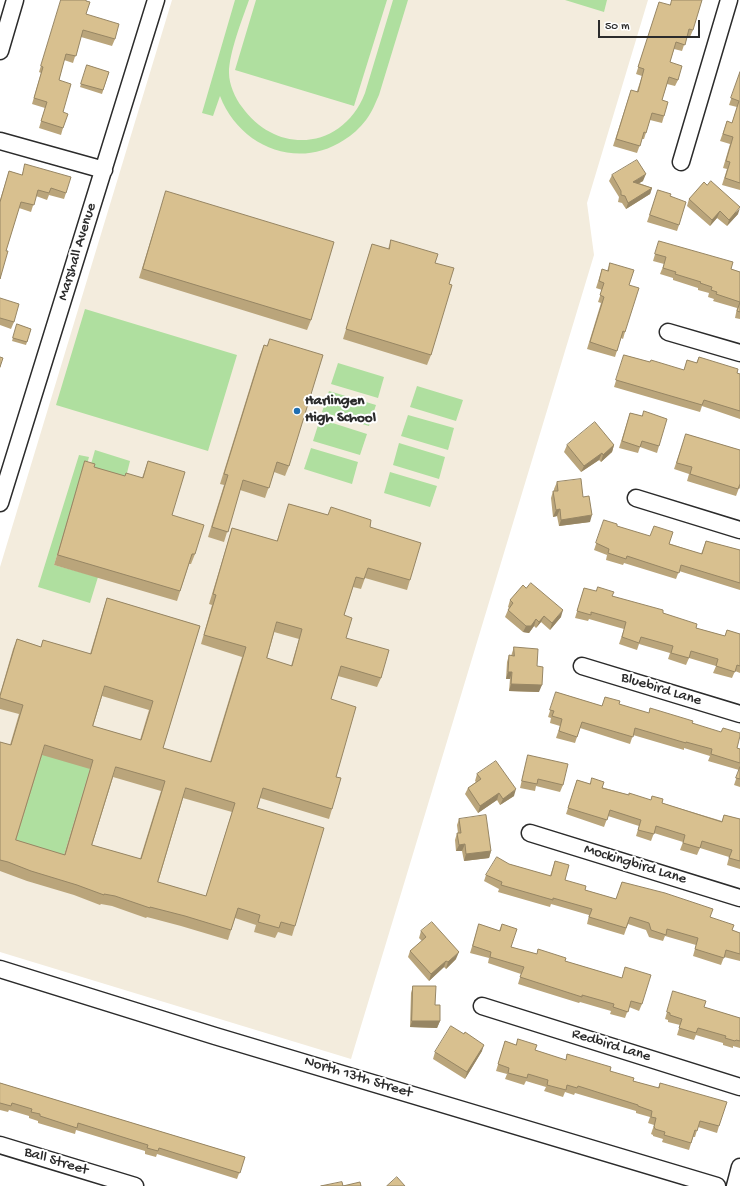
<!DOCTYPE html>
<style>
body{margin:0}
#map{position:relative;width:740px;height:1186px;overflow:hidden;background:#fff;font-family:"Gochi Hand",sans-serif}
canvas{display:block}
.scale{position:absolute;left:598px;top:20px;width:102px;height:18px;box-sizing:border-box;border:2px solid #2b2b2b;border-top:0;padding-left:5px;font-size:12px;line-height:14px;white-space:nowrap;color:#2b2b2b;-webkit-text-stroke:3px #fff;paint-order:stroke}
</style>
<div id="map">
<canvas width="740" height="1186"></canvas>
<div class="scale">50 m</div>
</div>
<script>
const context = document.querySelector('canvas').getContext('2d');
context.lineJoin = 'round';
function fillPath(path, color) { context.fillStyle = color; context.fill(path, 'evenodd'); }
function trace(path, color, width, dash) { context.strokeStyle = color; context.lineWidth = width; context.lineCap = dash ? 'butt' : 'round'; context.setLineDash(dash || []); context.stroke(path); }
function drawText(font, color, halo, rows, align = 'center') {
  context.font = font + ' "Gochi Hand",sans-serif'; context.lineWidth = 4; context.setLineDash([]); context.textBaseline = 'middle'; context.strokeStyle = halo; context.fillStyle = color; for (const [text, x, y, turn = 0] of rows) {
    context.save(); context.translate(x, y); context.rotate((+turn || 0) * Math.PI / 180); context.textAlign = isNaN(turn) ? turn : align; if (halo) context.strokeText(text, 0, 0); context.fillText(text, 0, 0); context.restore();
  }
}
fillPath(new Path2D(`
 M 172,0 L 648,0 L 587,203 L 594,255 L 351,1059 L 0,952 L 0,567 Z`), '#f3ecdd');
fillPath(new Path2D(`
 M 235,0 L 249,0 C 242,20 229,53 229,73 C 229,84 235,98 242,107 C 277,156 343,150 365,93 L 393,0 L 408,0 L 379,95 C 375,104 372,112 366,120 C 360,128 352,135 344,140 C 297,171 239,146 220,96 L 213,116 L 202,113 Z
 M 256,0 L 387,0 L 354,106 L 235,70 Z
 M 565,0 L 607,0 L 604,12 Z
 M 85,309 L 237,355 L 208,451 L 56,405 Z
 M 338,363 L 384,377 L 378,398 L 331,384 Z
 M 417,386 L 463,400 L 456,421 L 410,407 Z
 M 329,391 L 376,405 L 369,426 L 322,412 Z
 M 408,415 L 454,428 L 448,450 L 401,436 Z
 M 320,419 L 367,434 L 360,455 L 313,441 Z
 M 399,443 L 445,457 L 439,479 L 393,465 Z
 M 311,448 L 358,462 L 352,484 L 304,469 Z
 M 95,450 L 130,461 L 126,477 L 89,471 Z
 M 79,455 L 89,457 L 85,472 L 82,471 L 54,565 L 98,577 L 90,603 L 38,587 Z
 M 390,472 L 437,486 L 430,507 L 384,493 Z
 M 47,736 L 90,769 L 61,865 L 12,850 Z`), '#afdf9f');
const minor = new Path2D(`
 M 0,51 L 15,0
 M 0,141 L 104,170
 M 681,162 L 729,0
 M 668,332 L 740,353
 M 636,498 L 740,530
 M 0,503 L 156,0
 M 582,666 L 740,714
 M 530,833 L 740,898
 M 0,969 L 215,1036 L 717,1186
 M 482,1006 L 740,1087
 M 0,1145 L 135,1186
 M 735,1186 L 740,1167`);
trace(minor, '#2b2b2b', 19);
trace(minor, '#fff', 16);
fillPath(new Path2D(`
 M 61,0 L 86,0 L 86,14 L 115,39 L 112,46 L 81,37 L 73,63 L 64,60 L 59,80 L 63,112 L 63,128 L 61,135 L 39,128 L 45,108 L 32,104 L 41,73 L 39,72 Z
 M 657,9 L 693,30 L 690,37 L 687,36 L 682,51 L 674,49 L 670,62 L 678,80 L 675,86 L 667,84 L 662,100 L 664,116 L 662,123 L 650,120 L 644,139 L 642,139 L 637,153 L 613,146 L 629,96 L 637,91 L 642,76 L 636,74 Z
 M 87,65 L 109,72 L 102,94 L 80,87 Z
 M 740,72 L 740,190 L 722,185 L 727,169 L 723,168 L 730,144 L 720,141 L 727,121 L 732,123 L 737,107 L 729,105 Z
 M 25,164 L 66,193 L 64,199 L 49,195 L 47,200 L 36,196 L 31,212 L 19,208 L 6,251 L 0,279 L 0,200 L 9,171 L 22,175 Z
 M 612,175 L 643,181 L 639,183 L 652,188 L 650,194 L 626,209 L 622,203 L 618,202 L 619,197 L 609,181 Z
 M 707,185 L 738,214 L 727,226 L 717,218 L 710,226 L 687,206 L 689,199 Z
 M 658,190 L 670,196 L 679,225 L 677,231 L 647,222 Z
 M 166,191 L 311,320 L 307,330 L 139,278 Z
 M 391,240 L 435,263 L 449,284 L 431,355 L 427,365 L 343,339 L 372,244 L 388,249 Z
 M 659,241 L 731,269 L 740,272 L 740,319 L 735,318 L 737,308 L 713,301 L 714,299 L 708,297 L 709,293 L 698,290 L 698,288 L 673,280 L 673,278 L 660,274 L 664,264 L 653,261 Z
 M 610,263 L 629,285 L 625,332 L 623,339 L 621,338 L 615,357 L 587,349 L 601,303 L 598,302 L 602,290 L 596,288 L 602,269 L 607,271 Z
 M 0,298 L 14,322 L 11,329 L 0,325 Z
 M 17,324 L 31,329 L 26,345 L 12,341 Z
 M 270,339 L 289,466 L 285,476 L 274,472 L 265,498 L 240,490 L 224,542 L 208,537 L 224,485 L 220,484 L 260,355 L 264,345 L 267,346 Z
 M 624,355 L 650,362 L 684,370 L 687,360 L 696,363 L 699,357 L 740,374 L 740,419 L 702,406 L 700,412 L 614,387 Z
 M 630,413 L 642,416 L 659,446 L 657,453 L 640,447 L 638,453 L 619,448 Z
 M 686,434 L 740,450 L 740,489 L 739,488 L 736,496 L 687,481 L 689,474 L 674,469 Z
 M 567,445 L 614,445 L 612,452 L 601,462 L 599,460 L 581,472 L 564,452 Z
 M 85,461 L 94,467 L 125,476 L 142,478 L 148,461 L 172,515 L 195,554 L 191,564 L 189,564 L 177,601 L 54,565 L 82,471 Z
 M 557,482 L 583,497 L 590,522 L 559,526 L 557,516 L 553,517 L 551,498 L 553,491 L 554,491 L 554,489 Z
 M 289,504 L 370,527 L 410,580 L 407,590 L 365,578 L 361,589 L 353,587 L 344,615 L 346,638 L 381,678 L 377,687 L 338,676 L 331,699 L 336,777 L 332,809 L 329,819 L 260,798 L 257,808 L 295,926 L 292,936 L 278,932 L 275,938 L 254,932 L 256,925 L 235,918 L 228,940 L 181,926 L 147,917 L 146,918 L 112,906 L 101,904 L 100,905 L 74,895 L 27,881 L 0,871 L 0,742 L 10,745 L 19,714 L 0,709 L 0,694 L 13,649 L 17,639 L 41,647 L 43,640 L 90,654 L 104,607 L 107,598 L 200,626 L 163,748 L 210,762 L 242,657 L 201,644 L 212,605 L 209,604 L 229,538 L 232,528 L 277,541 ZM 274,632 L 299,639 L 291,666 L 267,658 ZM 102,696 L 149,710 L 140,740 L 93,726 ZM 42,755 L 90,769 L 64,855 L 16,840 ZM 113,777 L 161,791 L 140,859 L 92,845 ZM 183,798 L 232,812 L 206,896 L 158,882 Z
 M 604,520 L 617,526 L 701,554 L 706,541 L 740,550 L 740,590 L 679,571 L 676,579 L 624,563 L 623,565 L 606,560 L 607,555 L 594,550 Z
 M 584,588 L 612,596 L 663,613 L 696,628 L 725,636 L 727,630 L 740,634 L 740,673 L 735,671 L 732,678 L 713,673 L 716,666 L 689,658 L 686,665 L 668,659 L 670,653 L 639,644 L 637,650 L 619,644 L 624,629 L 589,619 L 588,621 L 575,618 Z
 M 510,600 L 561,617 L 550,630 L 541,622 L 536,628 L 534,626 L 529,633 L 523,632 L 505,617 L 508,610 L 509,608 L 508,607 Z
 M 514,647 L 537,666 L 539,692 L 509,691 L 510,679 L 506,679 L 507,662 L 509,655 L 511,656 Z
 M 556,692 L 602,706 L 605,697 L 619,704 L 648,713 L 692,723 L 737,748 L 740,749 L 740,787 L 734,785 L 739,770 L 708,761 L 710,756 L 684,748 L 684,750 L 633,735 L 630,744 L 580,728 L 575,743 L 556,738 L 560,726 L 550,723 L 551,718 L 548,717 Z
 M 528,755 L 563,785 L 560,792 L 536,786 L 535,791 L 520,788 L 526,762 Z
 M 477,774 L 514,796 L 500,805 L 497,800 L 478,813 L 465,794 L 468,788 L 476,782 L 475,781 Z
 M 577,780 L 629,795 L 662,803 L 722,821 L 724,815 L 740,819 L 740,869 L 727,865 L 729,857 L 700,848 L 697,855 L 680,850 L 683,842 L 654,833 L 651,841 L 636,836 L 639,826 L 608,816 L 604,827 L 566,814 Z
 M 459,819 L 491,851 L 489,858 L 464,861 L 462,851 L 456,851 L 455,840 L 457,833 L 458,833 L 457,825 Z
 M 555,861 L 565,880 L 585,890 L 616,899 L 622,882 L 710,917 L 732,930 L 740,933 L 740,961 L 724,957 L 721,965 L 693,956 L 696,945 L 665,936 L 663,941 L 649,937 L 646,930 L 628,924 L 624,935 L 587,924 L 589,915 L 551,904 L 550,907 L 498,892 L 499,889 L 484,881 L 486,875 L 509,864 L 550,876 Z
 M 479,924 L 499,931 L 502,924 L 511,947 L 537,954 L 565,961 L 622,978 L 625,967 L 642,1004 L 639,1011 L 629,1007 L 625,1018 L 610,1014 L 611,1011 L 580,1002 L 579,1003 L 518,984 L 521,974 L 488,963 L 489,958 L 470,953 Z
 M 421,931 L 456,959 L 446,969 L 444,967 L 429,981 L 408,957 L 410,951 L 422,941 L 419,938 Z
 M 413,986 L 435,1005 L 440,1021 L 437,1028 L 410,1027 L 411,993 Z
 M 673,991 L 704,1007 L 740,1018 L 740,1048 L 733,1046 L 733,1048 L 723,1045 L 723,1043 L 696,1035 L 694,1040 L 677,1035 L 680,1025 L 668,1022 L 668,1020 L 665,1019 Z
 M 518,1039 L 535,1050 L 565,1060 L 610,1071 L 633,1081 L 658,1088 L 660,1083 L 719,1126 L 717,1133 L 698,1127 L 695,1137 L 693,1137 L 689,1150 L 662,1142 L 663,1139 L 653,1136 L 653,1135 L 651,1134 L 654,1125 L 648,1123 L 650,1117 L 636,1113 L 636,1111 L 575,1093 L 574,1095 L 565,1092 L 563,1097 L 544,1091 L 546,1087 L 526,1081 L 524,1085 L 505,1079 L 507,1074 L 496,1071 L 503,1048 L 505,1041 L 516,1045 Z
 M 482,1051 L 465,1079 L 433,1059 L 435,1052 Z
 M 0,1083 L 245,1157 L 237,1179 L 157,1154 L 156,1157 L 145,1154 L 145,1151 L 76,1130 L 75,1134 L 38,1123 L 38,1121 L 29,1118 L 29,1116 L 9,1110 L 8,1112 L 0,1110 Z`), '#baa57b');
fillPath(new Path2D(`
 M 646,174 L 643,181 L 631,188 L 633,182 Z
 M 652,188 L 650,194 L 626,209 L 628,203 Z
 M 740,208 L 738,214 L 727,226 L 729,220 Z
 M 720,211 L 717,218 L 710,226 L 712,220 Z
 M 614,445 L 612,452 L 601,462 L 603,455 Z
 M 602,453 L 599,460 L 581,472 L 584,466 Z
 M 560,509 L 557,516 L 553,517 L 556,510 Z
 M 592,515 L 590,522 L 559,526 L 561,520 Z
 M 563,610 L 561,617 L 550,630 L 552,623 Z
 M 544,616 L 541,622 L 536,628 L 539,622 Z
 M 536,619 L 534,626 L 529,633 L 523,632 L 526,626 Z
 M 508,672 L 512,672 L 510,679 L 506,679 Z
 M 511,684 L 542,685 L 539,692 L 509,691 Z
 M 516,789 L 514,796 L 500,805 L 503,799 Z
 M 499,793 L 497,800 L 478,813 L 480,806 Z
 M 465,844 L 462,851 L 456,851 L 459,845 Z
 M 491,851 L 489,858 L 464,861 L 466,854 Z
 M 459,952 L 456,959 L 446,969 L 448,962 Z
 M 446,961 L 444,967 L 429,981 L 431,974 Z
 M 412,1021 L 440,1021 L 437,1028 L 410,1027 Z
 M 484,1045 L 482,1051 L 465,1079 L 467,1072 Z`), '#978664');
const building = new Path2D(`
 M 61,0 L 86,0 L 86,1 L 90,2 L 86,14 L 119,24 L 115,39 L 83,30 L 76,56 L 66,54 L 59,80 L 71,84 L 63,112 L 68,114 L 63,128 L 41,121 L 47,102 L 34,98 L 43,67 L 41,66 Z
 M 672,0 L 702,0 L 693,30 L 689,29 L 685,45 L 676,42 L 670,62 L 682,66 L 678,80 L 669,77 L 662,100 L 668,102 L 664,116 L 652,113 L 646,133 L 644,132 L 640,146 L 616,139 L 631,90 L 638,92 L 644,69 L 638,67 L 659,2 L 670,5 Z
 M 87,65 L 109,72 L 103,90 L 81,84 Z
 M 740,72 L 740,183 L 725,178 L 730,162 L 726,161 L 733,137 L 723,134 L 727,121 L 732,123 L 739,101 L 731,98 Z
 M 637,160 L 646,174 L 633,182 L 652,188 L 628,203 L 625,196 L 621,195 L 621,191 L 612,175 Z
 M 25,164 L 71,177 L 66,193 L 51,188 L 49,193 L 38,190 L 34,205 L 21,202 L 6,251 L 8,251 L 0,279 L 0,202 L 9,171 L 22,175 Z
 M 711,181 L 740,207 L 729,220 L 720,211 L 712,220 L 689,199 L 704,182 L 707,185 Z
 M 658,190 L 671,194 L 670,196 L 686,202 L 679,225 L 650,215 Z
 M 166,191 L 334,242 L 311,320 L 143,269 Z
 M 391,240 L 438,254 L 435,263 L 454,268 L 449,284 L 452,285 L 431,355 L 346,329 L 372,244 L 389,249 Z
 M 659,241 L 733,262 L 731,269 L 740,272 L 740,312 L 737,311 L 740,302 L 716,294 L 717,292 L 711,290 L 712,287 L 700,283 L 701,282 L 675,274 L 676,272 L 663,268 L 666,257 L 655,254 Z
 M 610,263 L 634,270 L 629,285 L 639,288 L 625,332 L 623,331 L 617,351 L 590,342 L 604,297 L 600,295 L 604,283 L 599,281 L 602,269 L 608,271 Z
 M 0,298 L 19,304 L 14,322 L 0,318 Z
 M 17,324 L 31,329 L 27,342 L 13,338 Z
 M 270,339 L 323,355 L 289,466 L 277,462 L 269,488 L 243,480 L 228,532 L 212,527 L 228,475 L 224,474 L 264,345 L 267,346 Z
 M 624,355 L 650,362 L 651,360 L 684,370 L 687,360 L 697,363 L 699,357 L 738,369 L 737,373 L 740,374 L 740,411 L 704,400 L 702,405 L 616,380 Z
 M 0,357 L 3,358 L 0,367 Z
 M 644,411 L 667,419 L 659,446 L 642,441 L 640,447 L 622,441 L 630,413 L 642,416 Z
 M 595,422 L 614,445 L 603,455 L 602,453 L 584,466 L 567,445 Z
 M 686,434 L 740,450 L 740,484 L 738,489 L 690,474 L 692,467 L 677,463 Z
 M 85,461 L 95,464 L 94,467 L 125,476 L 126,473 L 143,478 L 148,461 L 185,472 L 172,515 L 204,525 L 195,554 L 192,554 L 180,591 L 58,555 Z
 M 581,479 L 583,497 L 589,496 L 592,515 L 561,520 L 560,509 L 556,510 L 553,491 L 558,491 L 557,482 Z
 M 289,504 L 328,515 L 331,507 L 371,520 L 370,527 L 421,543 L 410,580 L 368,568 L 364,579 L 356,577 L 344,615 L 352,618 L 346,638 L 389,650 L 381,678 L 341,666 L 331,699 L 356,707 L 336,777 L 341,778 L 332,809 L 263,788 L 257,808 L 324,828 L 295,926 L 281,922 L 279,928 L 258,922 L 260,915 L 238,908 L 231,930 L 185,916 L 150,907 L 150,908 L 115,896 L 104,894 L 104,895 L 77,885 L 31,871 L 8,862 L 0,860 L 0,742 L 11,745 L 23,705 L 0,698 L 0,696 L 17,639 L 41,647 L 43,640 L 91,654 L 107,598 L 200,626 L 163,748 L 211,762 L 246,647 L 204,635 L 216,595 L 213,594 L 232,528 L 277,541 ZM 277,622 L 302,629 L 292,666 L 267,658 ZM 105,686 L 153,701 L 141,740 L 93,726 ZM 45,745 L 93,760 L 65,855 L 16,840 ZM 116,767 L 165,781 L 141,859 L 92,845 ZM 186,788 L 235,803 L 206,896 L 158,882 Z
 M 604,520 L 617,524 L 617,526 L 650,536 L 654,526 L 673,532 L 669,544 L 702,554 L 706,541 L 740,550 L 740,583 L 681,565 L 679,573 L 627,556 L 626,559 L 608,553 L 609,549 L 596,543 Z
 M 531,583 L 563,610 L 552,623 L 544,616 L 539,622 L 536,619 L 531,626 L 526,626 L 508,610 L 513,603 L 510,600 L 523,585 L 526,588 Z
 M 598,587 L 614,592 L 612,596 L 663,610 L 663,613 L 697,624 L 696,628 L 725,636 L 727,630 L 740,634 L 740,666 L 737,665 L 735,672 L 716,666 L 718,659 L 691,651 L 689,658 L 671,653 L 673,646 L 641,637 L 639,643 L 622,637 L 626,622 L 591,612 L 591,615 L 577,611 L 584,588 L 596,591 Z
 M 514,647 L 538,649 L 537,666 L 543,667 L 542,685 L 511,684 L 512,672 L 508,672 L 509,655 L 514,656 Z
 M 556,692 L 602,706 L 605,697 L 620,701 L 619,704 L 649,713 L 650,708 L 693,721 L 692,723 L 721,732 L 723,728 L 740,733 L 740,736 L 737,748 L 740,749 L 740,763 L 711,754 L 712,749 L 686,742 L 686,743 L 635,728 L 633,737 L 582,722 L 577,737 L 559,731 L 562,719 L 552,716 L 554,711 L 550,710 Z
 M 528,755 L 568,764 L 563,785 L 538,779 L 537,784 L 522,781 Z
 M 496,761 L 516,789 L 503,799 L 499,793 L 480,806 L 468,788 L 481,779 L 477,774 Z
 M 740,767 L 740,779 L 736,778 Z
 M 592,778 L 604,782 L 602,788 L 629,795 L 629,793 L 651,800 L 652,796 L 663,799 L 662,803 L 722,822 L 724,815 L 740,819 L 740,861 L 729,858 L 732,850 L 702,841 L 700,848 L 683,843 L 685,835 L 656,826 L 654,834 L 638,830 L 641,820 L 610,810 L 607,820 L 568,808 L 577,780 L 590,784 Z
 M 486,815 L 491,851 L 466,854 L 465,844 L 459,845 L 457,833 L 461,833 L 459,819 Z
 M 497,857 L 509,864 L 551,876 L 555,861 L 569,865 L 565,880 L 586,886 L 585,890 L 616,899 L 622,882 L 665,893 L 713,909 L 710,917 L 734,925 L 732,930 L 740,933 L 740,954 L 726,950 L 724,958 L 695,949 L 698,938 L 667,929 L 666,935 L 651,930 L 649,923 L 630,917 L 626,928 L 589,917 L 592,909 L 553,898 L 553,900 L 501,885 L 502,882 L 486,875 Z
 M 432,922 L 459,952 L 448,962 L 446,961 L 431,974 L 410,951 L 426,937 L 421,931 Z
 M 479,924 L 500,931 L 502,924 L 517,929 L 511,947 L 537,954 L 538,949 L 566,958 L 565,961 L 622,978 L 625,967 L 651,975 L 642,1004 L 631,1001 L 628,1012 L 613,1007 L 614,1004 L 582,995 L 582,997 L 520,977 L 524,967 L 490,957 L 491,952 L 473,946 Z
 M 413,986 L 436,986 L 435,1005 L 440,1005 L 440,1021 L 412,1021 Z
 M 673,991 L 706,1001 L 704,1007 L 740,1018 L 740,1041 L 736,1040 L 735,1041 L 725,1038 L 726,1036 L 698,1028 L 696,1033 L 679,1028 L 682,1019 L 670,1015 L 670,1013 L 667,1012 Z
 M 451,1026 L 464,1034 L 465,1032 L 484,1045 L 467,1072 L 435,1052 Z
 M 518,1039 L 537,1045 L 535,1050 L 566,1060 L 567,1054 L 611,1067 L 610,1071 L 634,1078 L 633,1081 L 659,1088 L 660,1083 L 727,1102 L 719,1126 L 700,1121 L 697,1131 L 695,1130 L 691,1143 L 664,1135 L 665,1132 L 655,1129 L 655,1128 L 654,1127 L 656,1118 L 651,1117 L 652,1111 L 638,1106 L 638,1105 L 578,1086 L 577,1088 L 567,1085 L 566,1090 L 547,1085 L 548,1080 L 528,1074 L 527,1078 L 508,1073 L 509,1068 L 498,1064 L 505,1041 L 516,1045 Z
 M 0,1083 L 245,1157 L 240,1173 L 159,1148 L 158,1151 L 147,1148 L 148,1145 L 78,1123 L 77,1128 L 40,1116 L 40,1114 L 31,1112 L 32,1109 L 12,1103 L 11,1106 L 0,1103 Z
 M 397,1177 L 405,1186 L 387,1186 Z
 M 342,1182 L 343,1186 L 360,1182 L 361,1186 L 321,1186 Z`);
fillPath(building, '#d8c08f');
trace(building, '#978664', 1);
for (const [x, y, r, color] of [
 [297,411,4,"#1f6fb2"]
]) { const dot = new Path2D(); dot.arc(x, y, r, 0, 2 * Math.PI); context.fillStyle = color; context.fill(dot); trace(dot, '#fff', 1.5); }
drawText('15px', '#2b2b2b', '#fff', [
 ["Marshall Avenue",78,252,-73],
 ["Bluebird Lane",661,690,17],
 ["Mockingbird Lane",635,865,17],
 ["Redbird Lane",611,1046,17],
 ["North 13th Street",358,1078,17],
 ["Ball Street",56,1162,17]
]);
drawText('bold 15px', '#2b2b2b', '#fff', [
 ["Harlingen",305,402],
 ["High School",305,419]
], 'left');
</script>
